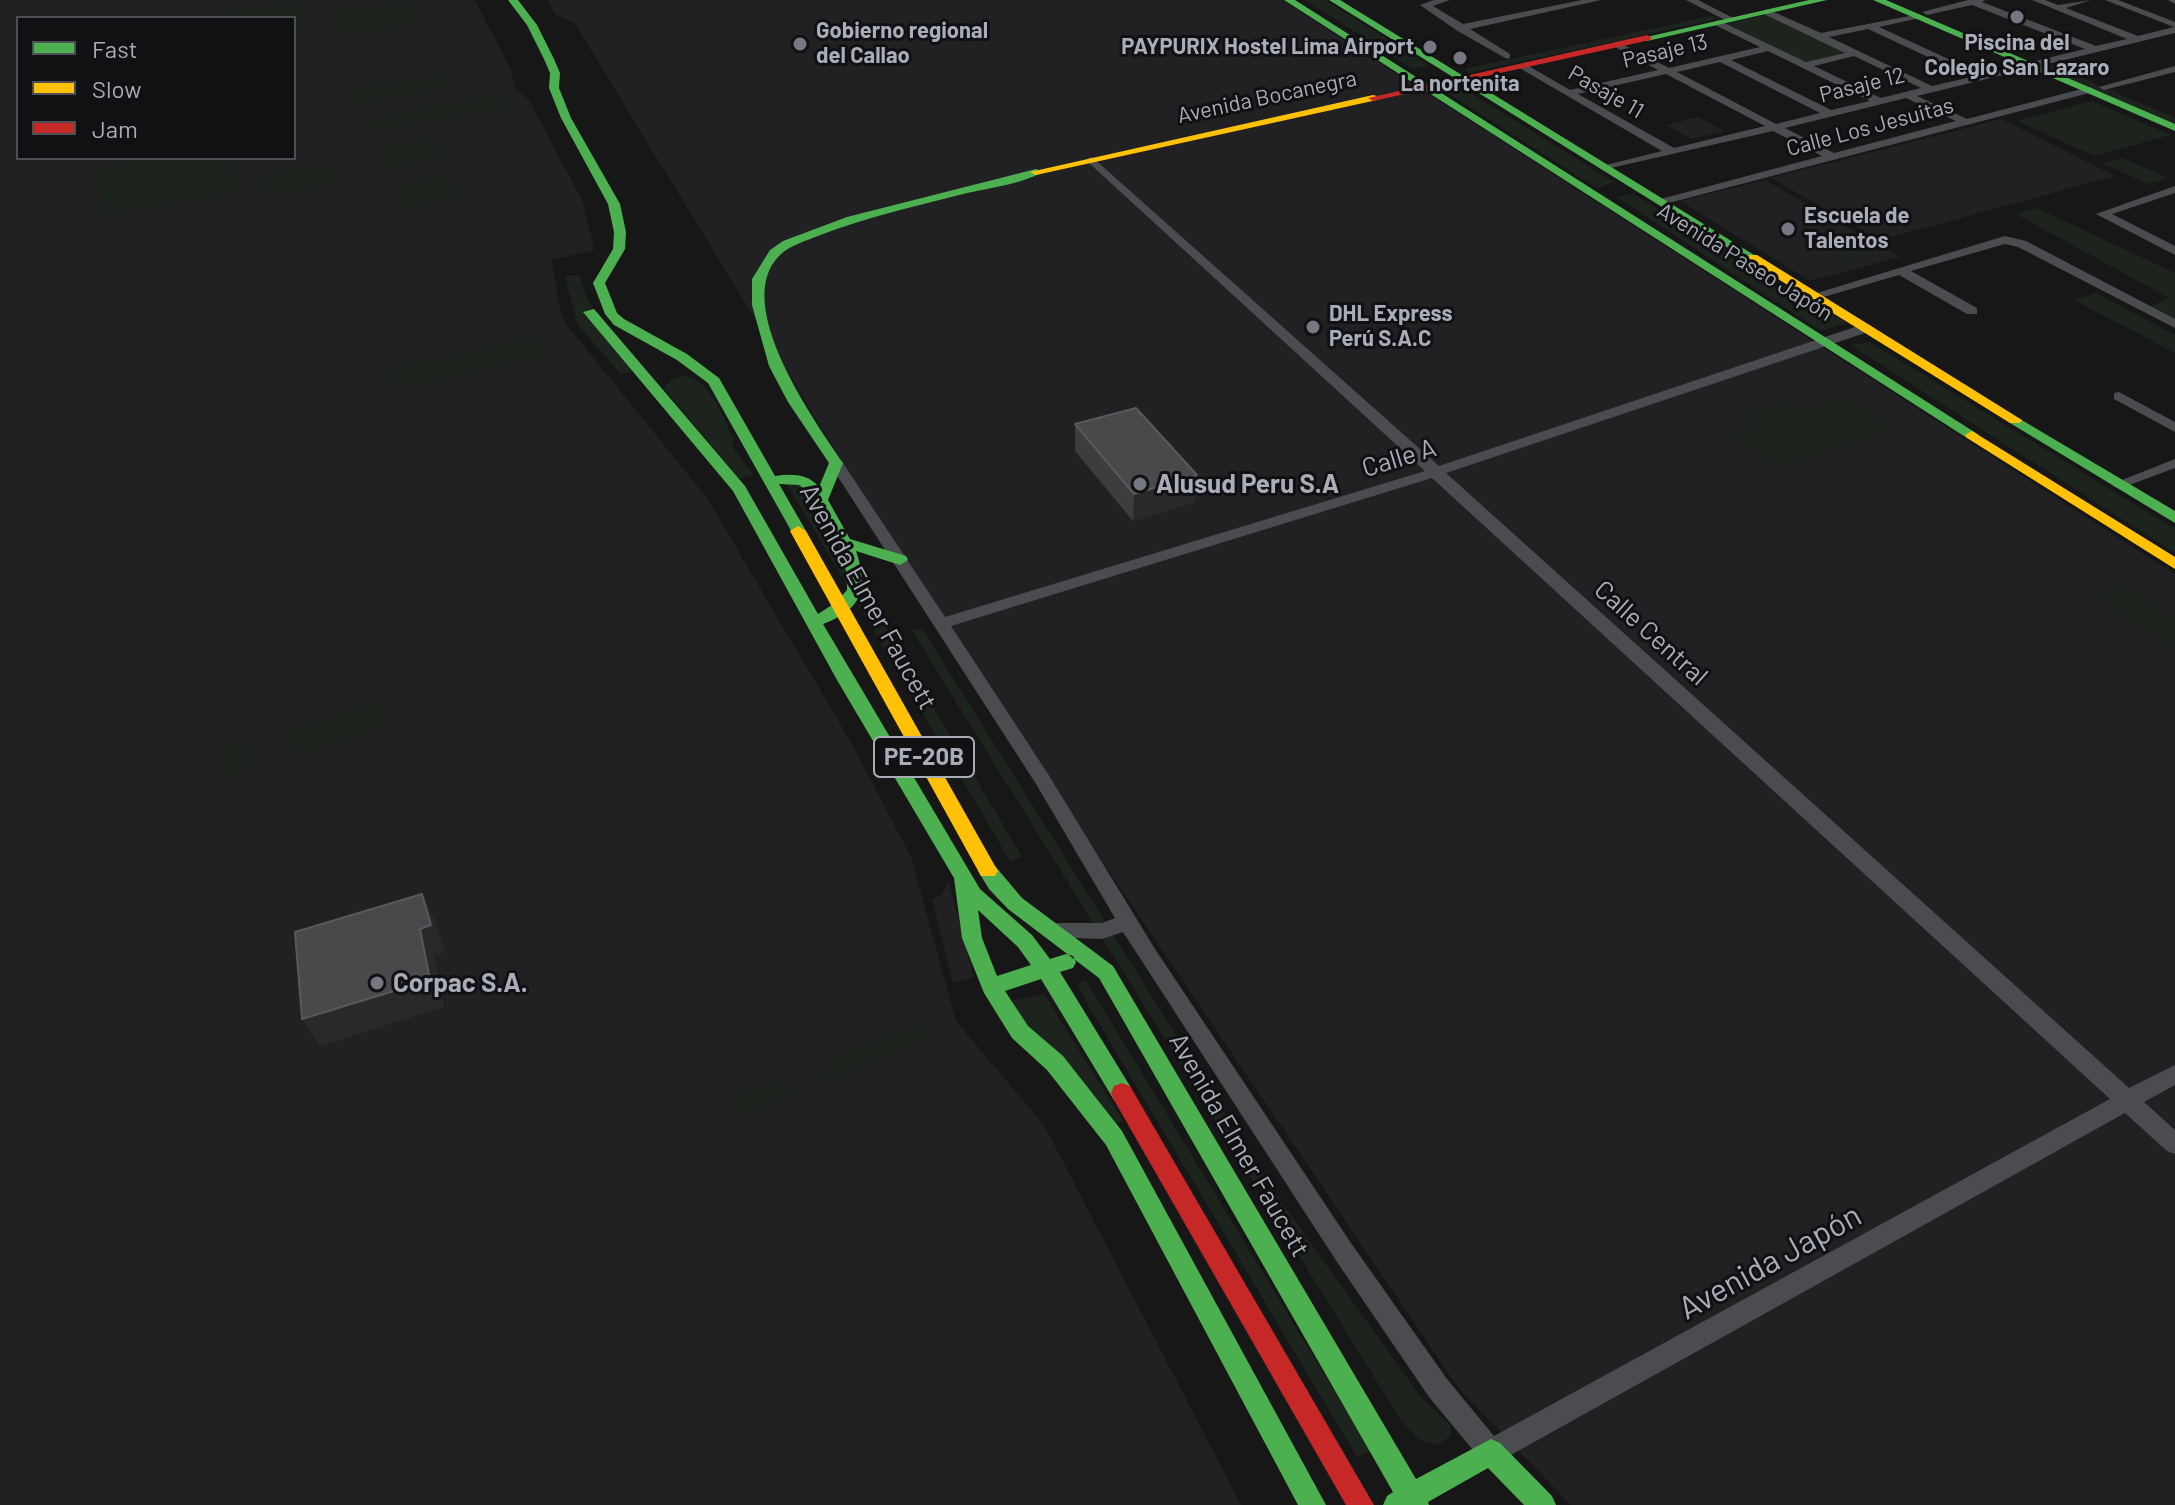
<!DOCTYPE html>
<meta charset="utf-8">
<style>
body{margin:0}
#map{position:relative;width:2175px;height:1505px;overflow:hidden;background:#171717;font-family:Barlow,sans-serif}
canvas{display:block}
.legend{position:absolute;left:16px;top:16px;width:280px;height:144px;box-sizing:border-box;background:#111113;border:2px solid #4d4f55;margin:0;padding:10px 14px;list-style:none;font-size:24px;color:#a8adb8}
.legend li{display:flex;align-items:center;gap:16px;height:40px}
.legend b{width:40px;border:2px solid #4d4f55}
</style>
<div id="map">
<canvas width="2175" height="1505"></canvas>
<ul class="legend">
<li><b style="height:10px;background:#4caf50"></b>Fast</li>
<li><b style="height:10px;background:#ffc107"></b>Slow</li>
<li><b style="height:10px;background:#c62828"></b>Jam</li>
</ul>
</div>
<script>
const context = document.querySelector('canvas').getContext('2d');
context.lineJoin = 'round';
function fillPath(path, color) { context.fillStyle = color; context.fill(path, 'evenodd'); }
function trace(path, color, width, dash) { context.strokeStyle = color; context.lineWidth = width; context.lineCap = dash ? 'butt' : 'round'; context.setLineDash(dash || []); context.stroke(path); }
function drawText(font, color, halo, rows, align = 'center') {
  context.font = font + ' Barlow,sans-serif'; context.lineWidth = 6; context.setLineDash([]); context.textBaseline = 'middle'; context.strokeStyle = halo; context.fillStyle = color; for (const [text, x, y, turn = 0] of rows) {
    context.save(); context.translate(x, y); context.rotate((+turn || 0) * Math.PI / 180); context.textAlign = isNaN(turn) ? turn : align; if (halo) context.strokeText(text, 0, 0); context.fillText(text, 0, 0); context.restore();
  }
}
fillPath(new Path2D(`
 M 0,0 L 475,0 L 511,70 L 515,88 L 529,100 L 583,202 L 594,250 L 552,260 L 560,310 L 567,325 L 707,498 L 852,744 L 911,857 L 956,1021 L 1044,1125 L 1241,1505 L 0,1505 ZM 18,18 L 294,18 L 294,158 L 18,158 Z
 M 547,0 L 1282,0 L 2175,574 L 2175,1505 L 1571,1505 L 1459,1389 L 1106,867 L 865,499 L 575,24 L 555,14 Z
 M 1698,117 L 1724,131 L 1691,139 L 1666,125 Z
 M 2001,119 L 2115,176 L 1880,240 L 1771,178 Z
 M 1765,180 L 1900,257 L 1810,281 L 1680,201 Z
 M 948,880 L 974,977 L 953,983 L 932,899 L 942,895 Z`), '#212123');
fillPath(new Path2D(`
 M 411,0 L 422,24 L 340,37 L 332,11 Z
 M 1305,0 L 1325,0 L 1429,65 L 1413,69 Z
 M 298,1 L 308,33 L 294,35 L 294,18 L 223,18 L 222,13 Z
 M 1769,14 L 1850,52 L 1806,62 L 1726,24 Z
 M 1711,16 L 1717,19 L 1469,73 L 1464,69 Z
 M 2043,61 L 2175,118 L 2175,128 L 2030,65 Z
 M 448,73 L 454,89 L 358,104 L 351,103 L 347,89 Z
 M 1458,85 L 1614,182 L 1597,188 L 1441,89 Z
 M 503,94 L 511,107 L 365,133 L 360,120 Z
 M 2092,101 L 2171,135 L 2094,156 L 2017,121 Z
 M 437,137 L 445,158 L 385,169 L 379,147 Z
 M 150,158 L 232,158 L 239,192 L 100,217 L 97,167 Z
 M 2123,158 L 2168,178 L 2147,184 L 2102,163 Z
 M 335,164 L 342,182 L 266,197 L 260,175 Z
 M 451,175 L 459,198 L 402,208 L 396,185 Z
 M 1633,194 L 1847,323 L 1821,331 L 1616,197 Z
 M 2037,208 L 2175,273 L 2175,320 L 2149,307 L 2169,298 L 2016,214 Z
 M 1842,234 L 1878,254 L 1850,262 L 1815,241 Z
 M 580,275 L 587,298 L 633,372 L 621,374 L 577,324 L 565,276 Z
 M 2096,293 L 2175,335 L 2175,353 L 2074,300 Z
 M 540,336 L 548,356 L 393,390 L 387,369 Z
 M 1870,342 L 2175,529 L 2175,553 L 1850,345 Z
 M 683,376 C 711,378 722,417 734,440 L 732,445 C 738,457 746,463 754,475 L 739,479 L 664,388 L 671,380 Z
 M 1848,396 L 1897,429 L 1776,467 L 1732,434 L 1757,426 L 1743,415 L 1788,402 L 1800,410 Z
 M 787,484 L 802,485 L 1022,857 L 1010,861 Z
 M 2113,587 L 2137,592 L 2175,618 L 2175,650 L 2107,604 L 2103,593 Z
 M 922,628 L 1265,1178 L 1255,1184 L 912,631 Z
 M 381,700 L 390,726 L 295,757 L 288,730 Z
 M 246,739 L 250,769 L 224,777 L 220,747 Z
 M 1086,980 L 1371,1452 L 1357,1457 L 1077,986 Z
 M 1044,994 L 1123,1121 L 1112,1126 L 1006,1002 Z
 M 919,1022 L 927,1038 L 821,1084 L 831,1060 Z
 M 773,1082 L 798,1094 L 734,1117 L 728,1098 Z
 M 1277,1196 L 1421,1397 L 1450,1425 L 1451,1436 L 1437,1445 L 1418,1439 L 1400,1419 L 1263,1197 Z`), '#1d241e');
fillPath(new Path2D(`
 M 1434,0 L 1450,0 L 1433,6 L 1463,24 L 1582,0 L 1601,0 L 1470,29 L 1510,54 L 1510,58 L 1507,59 L 1456,30 L 1420,5 Z
 M 1686,0 L 1698,0 L 1737,20 L 1729,22 Z
 M 1968,0 L 1985,0 L 1982,2 L 2096,46 L 2127,39 L 2032,0 L 2045,0 L 2058,5 L 2091,0 L 2066,8 L 2138,36 L 2174,27 L 2105,0 L 2118,0 L 2175,22 L 2175,33 L 1917,96 L 1967,119 L 2089,87 L 2093,88 L 2093,92 L 1661,205 L 1657,204 L 1657,200 L 1822,156 L 1773,131 L 1602,170 L 1602,166 L 1662,151 L 1516,66 L 1525,64 L 1570,90 L 1658,70 L 1615,47 L 1613,45 L 1618,42 L 1669,68 L 1760,47 L 1715,25 L 1713,23 L 1718,20 L 1806,62 L 1845,53 L 1764,14 L 1762,12 L 1767,9 L 1821,33 L 1920,14 L 1920,18 L 1879,27 L 1981,74 L 2085,49 L 1972,5 L 1927,15 L 1922,12 ZM 1868,29 L 1971,77 L 1932,86 L 1829,37 ZM 1768,51 L 1870,101 L 1831,110 L 1731,60 ZM 1854,56 L 1921,88 L 1881,98 L 1814,66 ZM 1720,62 L 1820,113 L 1776,124 L 1677,72 ZM 1666,74 L 1765,126 L 1674,148 L 1578,94 ZM 1906,98 L 1956,121 L 1834,153 L 1785,128 Z
 M 2168,0 L 2175,0 L 2175,4 Z
 M 2175,66 L 2175,72 L 2104,90 L 2099,87 Z
 M 1092,157 L 1439,466 L 1861,325 L 1871,325 L 1871,331 L 1446,473 L 2129,1088 L 2175,1065 L 2175,1085 L 2144,1102 L 2175,1130 L 2175,1154 L 2167,1151 L 2125,1113 L 1500,1461 L 1491,1465 L 1482,1461 L 1429,1397 L 1337,1262 L 1123,932 L 1102,939 L 1049,937 L 1046,931 L 1049,925 L 1056,923 L 1102,923 L 1115,918 L 1036,784 L 829,463 L 836,459 L 841,460 L 945,617 L 1425,471 L 1088,162 L 1088,158 ZM 1432,478 L 2110,1099 L 1494,1436 L 1447,1379 L 1353,1246 L 1155,949 L 1048,774 L 951,626 Z
 M 2175,186 L 2175,193 L 2112,214 L 2175,246 L 2175,255 L 2096,214 Z
 M 2005,236 L 2026,241 L 2175,319 L 2175,328 L 2018,247 L 2005,244 L 1911,271 L 1977,308 L 1977,314 L 1967,314 L 1899,275 L 1813,300 L 1807,296 Z
 M 2119,392 L 2175,422 L 2175,432 L 2114,399 L 2114,393 Z
 M 2175,459 L 2175,468 L 2124,487 L 2114,487 L 2112,484 Z`), '#4b4c50');
fillPath(new Path2D(`
 M 508,0 L 518,0 L 537,25 L 554,59 L 560,73 L 559,88 L 571,118 L 620,204 L 626,232 L 625,249 L 605,283 L 617,313 L 624,319 L 687,354 L 719,378 L 775,476 C 791,474 807,473 819,487 L 829,463 L 788,402 L 769,366 L 752,305 L 752,279 L 770,250 L 783,241 L 847,217 L 1036,169 L 1042,172 C 1024,184 982,189 959,195 C 912,207 864,218 818,236 C 806,241 790,245 780,255 C 730,303 814,420 843,463 L 828,500 L 850,539 L 906,556 L 908,560 L 900,565 L 856,551 C 869,588 862,610 823,624 L 980,889 L 1032,935 L 1050,959 L 1066,954 L 1073,956 L 1076,962 L 1073,968 L 1060,972 L 1130,1086 L 1133,1093 L 1130,1100 L 1122,1103 L 1114,1100 L 1041,979 L 1005,991 L 1028,1026 L 1063,1056 L 1122,1131 L 1326,1505 L 1298,1505 L 1106,1145 L 1047,1070 L 1012,1038 L 984,993 L 962,938 L 954,878 L 837,680 L 733,491 L 583,312 L 594,309 L 745,486 L 818,614 L 835,603 L 847,590 C 851,560 822,501 799,485 L 779,484 L 806,531 L 803,534 L 793,534 L 708,383 L 677,360 L 614,325 L 605,314 L 593,283 L 613,249 L 614,232 L 608,204 L 561,118 L 549,88 L 550,73 L 544,59 L 527,25 ZM 978,910 L 1018,947 L 1031,965 L 997,976 L 982,938 Z
 M 1284,0 L 1295,0 L 1979,435 L 1972,439 L 1967,438 Z
 M 1329,0 L 1340,0 L 1759,258 L 1749,261 Z
 M 1809,0 L 1827,0 L 1647,41 L 1642,38 Z
 M 1873,0 L 1886,0 L 2175,124 L 2175,131 Z
 M 2015,416 L 2175,511 L 2175,523 L 2010,423 L 2010,417 Z
 M 988,863 L 995,866 L 1022,898 L 1113,966 L 1416,1479 L 1491,1439 L 1500,1443 L 1552,1496 L 1556,1505 L 1524,1505 L 1488,1468 L 1428,1502 L 1429,1505 L 1383,1505 L 1387,1496 L 1393,1492 L 1099,978 L 1008,909 L 989,889 L 978,871 L 981,866 Z`), '#4caf50');
fillPath(new Path2D(`
 M 1373,95 L 1377,96 L 1377,100 L 1036,175 L 1030,172 Z
 M 1749,255 L 1757,255 L 2022,420 L 2020,423 L 2010,423 L 1749,261 Z
 M 1972,431 L 2175,557 L 2175,569 L 1967,438 L 1965,435 Z
 M 798,526 L 806,531 L 995,866 L 998,871 L 995,876 L 981,876 L 790,531 Z`), '#ffc107');
fillPath(new Path2D(`
 M 1647,35 L 1652,38 L 1650,40 L 1373,101 L 1368,98 Z
 M 1122,1083 L 1130,1086 L 1374,1505 L 1346,1505 L 1114,1100 L 1111,1093 L 1114,1086 Z`), '#c62828');
fillPath(new Path2D(`
 M 1075,424 L 1197,475 L 1195,502 L 1133,521 L 1075,451 Z`), '#3d3d3f');
fillPath(new Path2D(`
 M 1197,475 L 1195,502 L 1133,521 L 1134,494 Z
 M 422,894 L 435,921 L 445,952 L 434,956 L 444,1007 L 320,1046 L 302,1019 L 420,929 Z`), '#29292a');
const building = new Path2D(`
 M 1136,408 L 1197,475 L 1134,494 L 1075,424 Z
 M 422,894 L 431,925 L 420,929 L 430,980 L 302,1019 L 295,932 Z`);
fillPath(building, '#49494c');
trace(building, '#58595d', 2);
for (const [x, y, r, color] of [
 [2017,17,8,"#757880"],
 [800,44,8,"#757880"],
 [1430,47,8,"#757880"],
 [1460,58,8,"#757880"],
 [1788,229,8,"#757880"],
 [1313,327,8,"#757880"],
 [1140,484,8,"#757880"],
 [377,983,8,"#757880"]
]) { const dot = new Path2D(); dot.arc(x, y, r, 0, 2 * Math.PI); context.fillStyle = color; context.fill(dot); trace(dot, '#111113', 3); }
drawText('bold 22px', '#a8adb8', '#111113', [
 ["Gobierno regional",816,31],
 ["del Callao",816,56],
 ["Piscina del",2017,43,"center"],
 ["Colegio San Lazaro",2017,68,"center"],
 ["PAYPURIX Hostel Lima Airport",1414,47,"right"],
 ["La nortenita",1460,84,"center"],
 ["Escuela de",1804,216],
 ["Talentos",1804,241],
 ["DHL Express",1329,314],
 ["Perú S.A.C",1329,339]
], 'left');
drawText('22px', '#a8adb8', '#111113', [
 ["Pasaje 13",1665,51,-13],
 ["Pasaje 12",1862,85,-14],
 ["Pasaje 11",1606,92,30],
 ["Avenida Bocanegra",1267,97,-12],
 ["Calle Los Jesuitas",1870,127,-15],
 ["Avenida Paseo Japón",1745,262,32]
]);
for (const [x, y, w] of [
 [924,757,100]
]) { const box = new Path2D(); box.roundRect(x - w / 2, y - 20, w, 40, 6); context.fillStyle = '#111113'; context.fill(box); trace(box, '#a8adb8', 2); }
drawText('bold 24px', '#a8adb8', null, [
 ["PE-20B",924,757]
]);
drawText('26px', '#a8adb8', '#111113', [
 ["Calle A",1399,458,-17],
 ["Avenida Elmer Faucett",868,597,61],
 ["Calle Central",1651,633,42],
 ["Avenida Elmer Faucett",1239,1145,60]
]);
drawText('bold 26px', '#a8adb8', '#111113', [
 ["Alusud Peru S.A",1156,484],
 ["Corpac S.A.",393,983]
], 'left');
drawText('32px', '#a8adb8', '#111113', [
 ["Avenida Japón",1770,1262,-29]
]);
</script>
